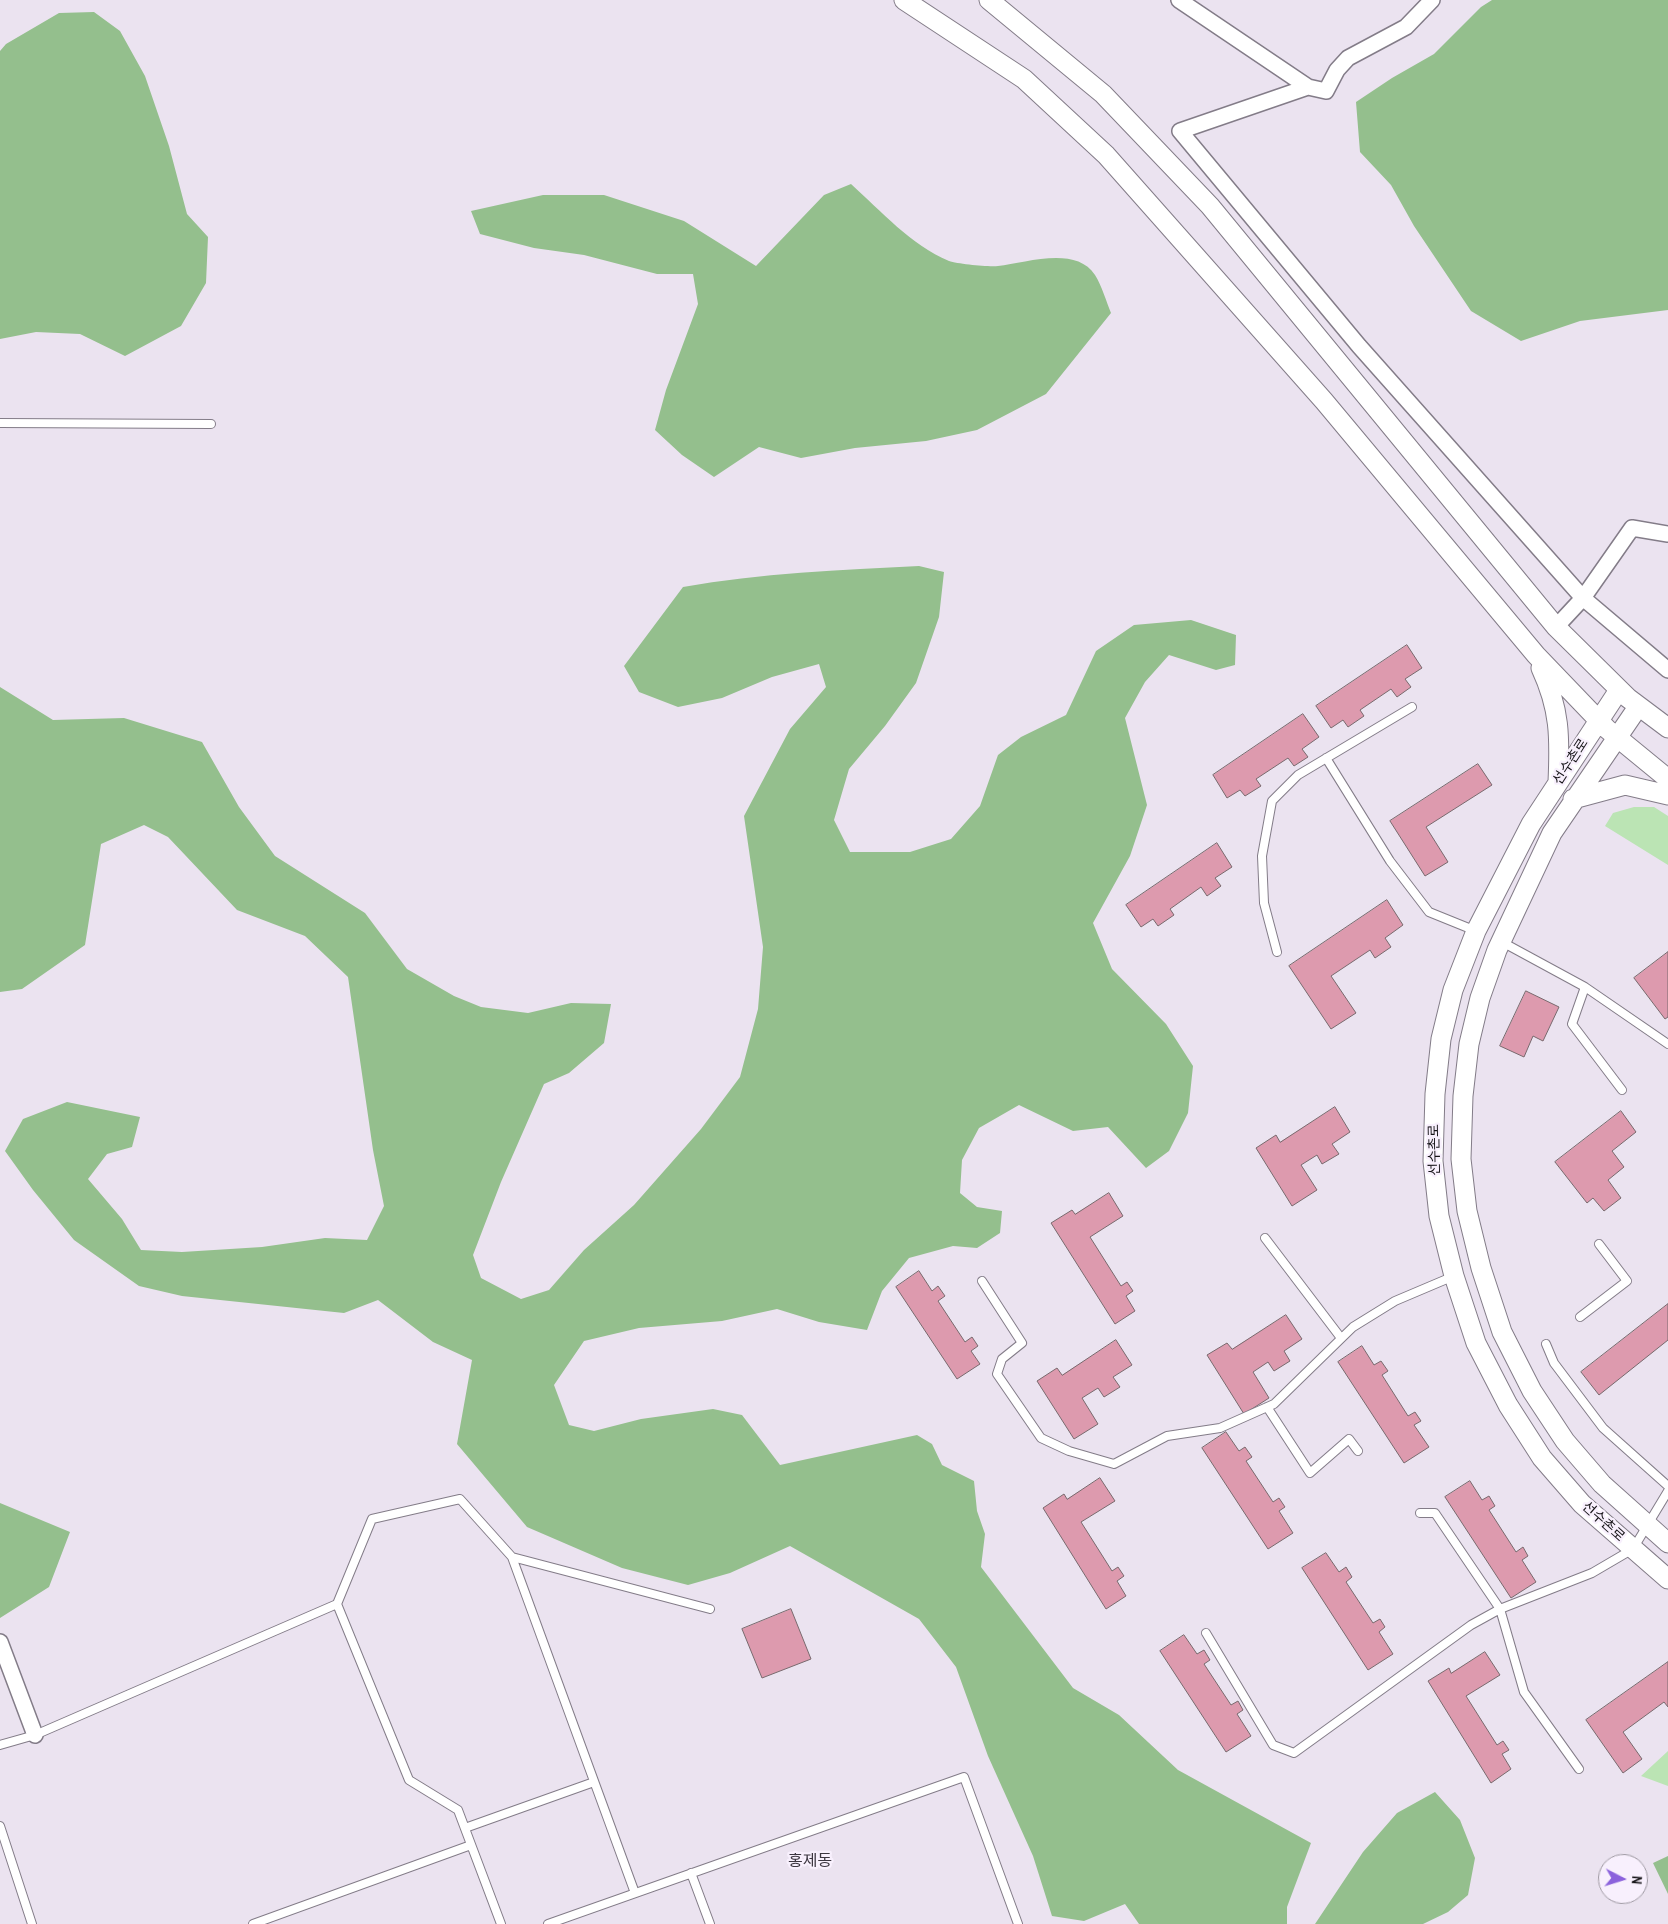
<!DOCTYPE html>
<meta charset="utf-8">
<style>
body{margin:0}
#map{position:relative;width:1668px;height:1924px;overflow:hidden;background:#ebe3f0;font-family:"Archivo Narrow",sans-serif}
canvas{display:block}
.north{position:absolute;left:1598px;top:1854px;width:50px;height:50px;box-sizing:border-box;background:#f8f0fd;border:1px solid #9d98a1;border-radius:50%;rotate:95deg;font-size:14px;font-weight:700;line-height:20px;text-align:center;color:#151317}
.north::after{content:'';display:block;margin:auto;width:18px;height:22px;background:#8b62dc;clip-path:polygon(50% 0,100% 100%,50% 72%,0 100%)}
</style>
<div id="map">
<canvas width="1668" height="1924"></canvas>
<div class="north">N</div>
</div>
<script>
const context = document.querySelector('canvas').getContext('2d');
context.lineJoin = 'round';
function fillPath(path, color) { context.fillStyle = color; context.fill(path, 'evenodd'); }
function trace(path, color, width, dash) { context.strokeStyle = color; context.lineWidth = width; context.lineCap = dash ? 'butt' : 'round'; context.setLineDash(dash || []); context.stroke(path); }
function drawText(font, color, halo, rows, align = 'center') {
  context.font = font + ' "Archivo Narrow","Noto Sans KR",sans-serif'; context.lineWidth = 4.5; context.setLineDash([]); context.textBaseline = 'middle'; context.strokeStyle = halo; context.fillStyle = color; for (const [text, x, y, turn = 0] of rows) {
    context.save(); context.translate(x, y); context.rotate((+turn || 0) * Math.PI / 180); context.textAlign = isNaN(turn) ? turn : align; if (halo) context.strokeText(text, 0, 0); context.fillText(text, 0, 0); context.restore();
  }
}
fillPath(new Path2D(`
 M 1634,807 L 1654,807 L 1668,816 L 1668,865 L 1605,826 L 1613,813 Z
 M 1668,1751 L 1668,1786 L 1641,1776 Z`), '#bbe4b4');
fillPath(new Path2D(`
 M 1492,0 L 1668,0 L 1668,310 L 1580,321 L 1521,341 L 1471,311 L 1414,226 L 1391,185 L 1360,152 L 1356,102 L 1392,78 L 1434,54 L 1481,7 Z
 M 94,12 L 120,31 L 145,76 L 169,146 L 187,214 L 208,237 L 206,283 L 181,326 L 125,356 L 80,334 L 36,332 L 0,339 L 0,51 L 6,44 L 59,13 Z
 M 851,184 C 881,211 911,245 949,261 C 958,264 988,267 998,266 C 1025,263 1076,245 1095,275 C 1102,286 1106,301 1111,313 L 1046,394 L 977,430 L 926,441 L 855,448 L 801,458 L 759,447 L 714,477 L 682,455 L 655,430 L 666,390 L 698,304 L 693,274 L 657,274 L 584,255 L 534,248 L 480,234 L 471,211 L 543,195 L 604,195 L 684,221 L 756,266 L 824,195 Z
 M 919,566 L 944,572 L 939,617 L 916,683 L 885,726 L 849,769 L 834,820 L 850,852 L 910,852 L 951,839 L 980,806 L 998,755 L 1021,737 L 1066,715 L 1096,651 L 1134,625 L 1191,620 L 1236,635 L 1235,665 L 1216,670 L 1169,655 L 1145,682 L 1125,718 L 1147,805 L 1130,856 L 1093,923 L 1112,969 L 1166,1024 L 1193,1066 L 1188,1113 L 1169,1151 L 1146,1168 L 1108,1127 L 1073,1131 L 1019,1105 L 979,1128 L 962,1160 L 960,1193 L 977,1207 L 1002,1211 L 1000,1233 L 977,1248 L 953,1246 L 909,1258 L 882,1291 L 867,1330 L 819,1322 L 777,1309 L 722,1321 L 639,1328 L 584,1341 L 554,1385 L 569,1425 L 594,1431 L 641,1419 L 713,1409 L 742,1415 L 780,1465 L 917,1435 L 932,1444 L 942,1465 L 974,1481 L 977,1511 L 985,1534 L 981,1567 L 1073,1688 L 1119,1715 L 1178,1770 L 1311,1843 L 1287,1907 L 1287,1924 L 1139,1924 L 1125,1904 L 1084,1921 L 1052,1916 L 1033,1856 L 988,1756 L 956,1667 L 919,1619 L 790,1546 L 730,1573 L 688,1585 L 622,1568 L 527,1527 L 457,1444 L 472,1360 L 433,1342 L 378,1300 L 344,1313 L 182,1296 L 139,1286 L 74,1240 L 33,1190 L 5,1151 L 23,1119 L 67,1102 L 140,1117 L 132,1147 L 107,1154 L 88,1179 L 122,1219 L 141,1250 L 182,1252 L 262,1247 L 325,1238 L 367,1240 L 384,1206 L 373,1150 L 348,977 L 305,936 L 237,910 L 168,837 L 144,825 L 101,844 L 85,945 L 22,989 L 0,992 L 0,687 L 53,720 L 124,718 L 202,742 L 239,807 L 275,856 L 365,913 L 407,969 L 454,996 L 481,1007 L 528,1013 L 571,1003 L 611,1004 L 604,1043 L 569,1073 L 544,1084 L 501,1182 L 473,1255 L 481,1278 L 521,1299 L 549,1290 L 584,1250 L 634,1205 L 701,1129 L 740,1077 L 758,1009 L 763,947 L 744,816 L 790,729 L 826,687 L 819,664 L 772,677 L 722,698 L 678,707 L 639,692 L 624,666 L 683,587 C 760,573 841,570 919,566 Z
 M 0,1503 L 70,1532 L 49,1587 L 0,1618 Z
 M 1435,1792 L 1460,1820 L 1475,1858 L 1468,1895 L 1448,1912 L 1423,1924 L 1315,1924 L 1363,1852 L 1397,1813 Z
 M 1668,1856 L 1668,1894 L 1653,1863 Z`), '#94bf8d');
const building = new Path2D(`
 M 1407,645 L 1422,668 L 1405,679 L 1411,687 L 1397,697 L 1391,689 L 1360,710 L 1364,716 L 1348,727 L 1343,720 L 1331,728 L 1316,706 Z
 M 1303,714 L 1319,737 L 1302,749 L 1308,757 L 1294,766 L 1288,758 L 1256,779 L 1261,786 L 1245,796 L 1240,790 L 1227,798 L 1213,775 Z
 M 1478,764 L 1492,785 L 1426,827 L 1448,862 L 1425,876 L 1390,821 Z
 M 1217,843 L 1232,867 L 1215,878 L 1221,886 L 1207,896 L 1201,887 L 1170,909 L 1174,915 L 1158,926 L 1153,919 L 1141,927 L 1126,905 Z
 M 1387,900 L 1403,925 L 1385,938 L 1391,947 L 1375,958 L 1370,950 L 1331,976 L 1356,1013 L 1331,1029 L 1289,966 Z
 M 1668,952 L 1668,1017 L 1665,1019 L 1634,978 Z
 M 1526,991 L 1559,1007 L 1543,1041 L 1533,1036 L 1524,1057 L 1500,1046 Z
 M 1335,1107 L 1350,1132 L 1332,1144 L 1339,1154 L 1322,1164 L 1317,1155 L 1301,1165 L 1317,1190 L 1292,1206 L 1256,1148 L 1276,1135 L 1280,1142 Z
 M 1621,1111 L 1636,1132 L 1612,1151 L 1624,1167 L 1608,1180 L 1621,1198 L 1604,1211 L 1593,1198 L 1587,1203 L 1555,1162 Z
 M 1109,1193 L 1123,1216 L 1090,1237 L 1121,1286 L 1127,1282 L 1133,1291 L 1126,1296 L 1135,1311 L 1115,1324 L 1051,1223 L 1072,1210 L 1075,1214 Z
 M 919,1271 L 932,1291 L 938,1286 L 945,1296 L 938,1301 L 965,1342 L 972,1337 L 978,1346 L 971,1351 L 980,1364 L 957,1379 L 896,1287 Z
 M 1668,1304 L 1668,1340 L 1599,1395 L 1581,1372 Z
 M 1286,1315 L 1302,1339 L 1284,1351 L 1290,1361 L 1274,1371 L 1268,1362 L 1253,1372 L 1269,1398 L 1244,1414 L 1207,1355 L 1227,1343 L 1232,1349 Z
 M 1116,1340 L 1132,1365 L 1113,1377 L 1120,1387 L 1104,1397 L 1098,1388 L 1082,1398 L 1098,1424 L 1074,1439 L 1037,1381 L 1057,1368 L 1062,1375 Z
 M 1362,1346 L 1374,1365 L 1381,1361 L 1388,1371 L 1382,1375 L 1408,1416 L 1415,1412 L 1421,1421 L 1414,1425 L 1429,1447 L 1404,1463 L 1338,1362 Z
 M 1226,1432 L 1239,1451 L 1245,1447 L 1252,1457 L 1246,1461 L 1273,1502 L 1279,1498 L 1285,1507 L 1279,1511 L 1293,1533 L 1268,1549 L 1202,1448 Z
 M 1100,1478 L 1115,1501 L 1081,1522 L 1112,1571 L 1118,1567 L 1124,1576 L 1117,1581 L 1126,1596 L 1106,1609 L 1043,1508 L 1064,1494 L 1067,1499 Z
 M 1470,1481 L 1482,1500 L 1489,1496 L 1495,1506 L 1489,1510 L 1516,1552 L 1523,1547 L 1528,1556 L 1522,1560 L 1536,1582 L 1511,1598 L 1445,1497 Z
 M 1326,1553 L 1339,1572 L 1346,1567 L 1352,1577 L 1346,1582 L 1373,1623 L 1380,1619 L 1385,1627 L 1379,1632 L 1393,1654 L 1368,1670 L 1302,1568 Z
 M 791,1609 L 811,1659 L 762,1678 L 742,1629 Z
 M 1184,1635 L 1197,1654 L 1204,1650 L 1210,1660 L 1204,1664 L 1231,1705 L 1238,1701 L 1243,1710 L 1237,1714 L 1251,1736 L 1226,1752 L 1160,1651 Z
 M 1485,1652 L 1500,1675 L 1466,1696 L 1497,1745 L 1503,1741 L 1509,1750 L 1502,1754 L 1511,1769 L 1491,1783 L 1428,1681 L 1449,1668 L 1451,1673 Z
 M 1668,1662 L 1668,1707 L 1664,1702 L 1623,1732 L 1642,1759 L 1623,1773 L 1586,1720 Z`);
fillPath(building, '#dd9aae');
trace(building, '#78696d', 1);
const service = new Path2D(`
 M 0,423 L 211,424
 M 1326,758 L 1390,861 L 1429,912 L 1476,931
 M 1502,942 L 1585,987 L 1668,1044
 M 1277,952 L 1264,903 L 1262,856 L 1272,801 L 1298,775 L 1412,707
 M 1585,987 L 1572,1024 L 1622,1090
 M 1265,1238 L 1341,1338
 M 982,1281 L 1022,1343 L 1002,1359 L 997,1374 L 1041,1438 L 1069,1451 L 1114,1464 L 1167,1436 L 1220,1428 L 1274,1404 L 1353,1327 L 1395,1301 L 1454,1276
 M 1580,1317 L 1627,1281 L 1599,1244
 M 1546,1344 L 1554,1363 L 1603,1428 L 1668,1486
 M 1267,1407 L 1310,1473 L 1349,1439 L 1358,1451
 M 1420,1513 L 1435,1513 L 1500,1609 L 1524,1692 L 1579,1769
 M 512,1557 L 635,1893
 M 337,1604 L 409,1780 L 458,1810 L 501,1924
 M 1206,1633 L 1273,1745 L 1294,1753 L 1471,1625 L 1500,1609 L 1592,1573 L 1633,1549 L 1668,1491
 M 0,1745 L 35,1735 L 337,1604 L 372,1519 L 460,1499 L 512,1557 L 710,1609
 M 0,1826 L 32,1924
 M 465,1828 L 594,1782
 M 691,1873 L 710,1924
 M 253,1924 L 471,1845
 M 548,1924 L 964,1777 L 1018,1924`);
const minor = new Path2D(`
 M 1179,0 L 1308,87 L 1326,91 L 1337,70 L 1348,58 L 1406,27 L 1432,0
 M 1308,87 L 1180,131 L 1359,346 L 1583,598 L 1556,627
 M 1668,534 L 1632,528 L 1583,598 L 1668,670
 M 0,1642 L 35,1735`);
const tertiary = new Path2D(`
 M 904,0 L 1024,79 L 1106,155 L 1324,401 L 1536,655 L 1607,729 L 1668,779
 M 989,0 L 1103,94 L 1210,206 L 1556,627 L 1628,698 L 1668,728
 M 1541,668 C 1560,709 1560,737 1558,782
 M 1619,690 L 1531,824 L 1476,931 L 1453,990 L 1441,1039 L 1435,1094 L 1433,1161 L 1439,1216 L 1454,1276 L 1476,1343 L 1508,1405 L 1542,1458 L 1582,1504 L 1668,1579
 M 1638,707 L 1552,833 L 1497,950 L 1480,998 L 1469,1044 L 1463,1096 L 1461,1159 L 1467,1211 L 1481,1268 L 1502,1332 L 1532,1391 L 1565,1441 L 1602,1484 L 1668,1543
 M 1573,799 L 1625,785 L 1668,795`);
trace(service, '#837c88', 10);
trace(minor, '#837c88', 18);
trace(tertiary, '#837c88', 21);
trace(service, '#fff', 8);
trace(minor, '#fff', 15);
trace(tertiary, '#fff', 19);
drawText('14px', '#151317', '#f8f0fd', [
 ["선수촌로",1571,762,-57],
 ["선수촌로",1435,1150,-91],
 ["선수촌로",1603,1522,42]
]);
drawText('16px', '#3c3640', '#f8f0fd', [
 ["홍제동",810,1862]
]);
</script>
